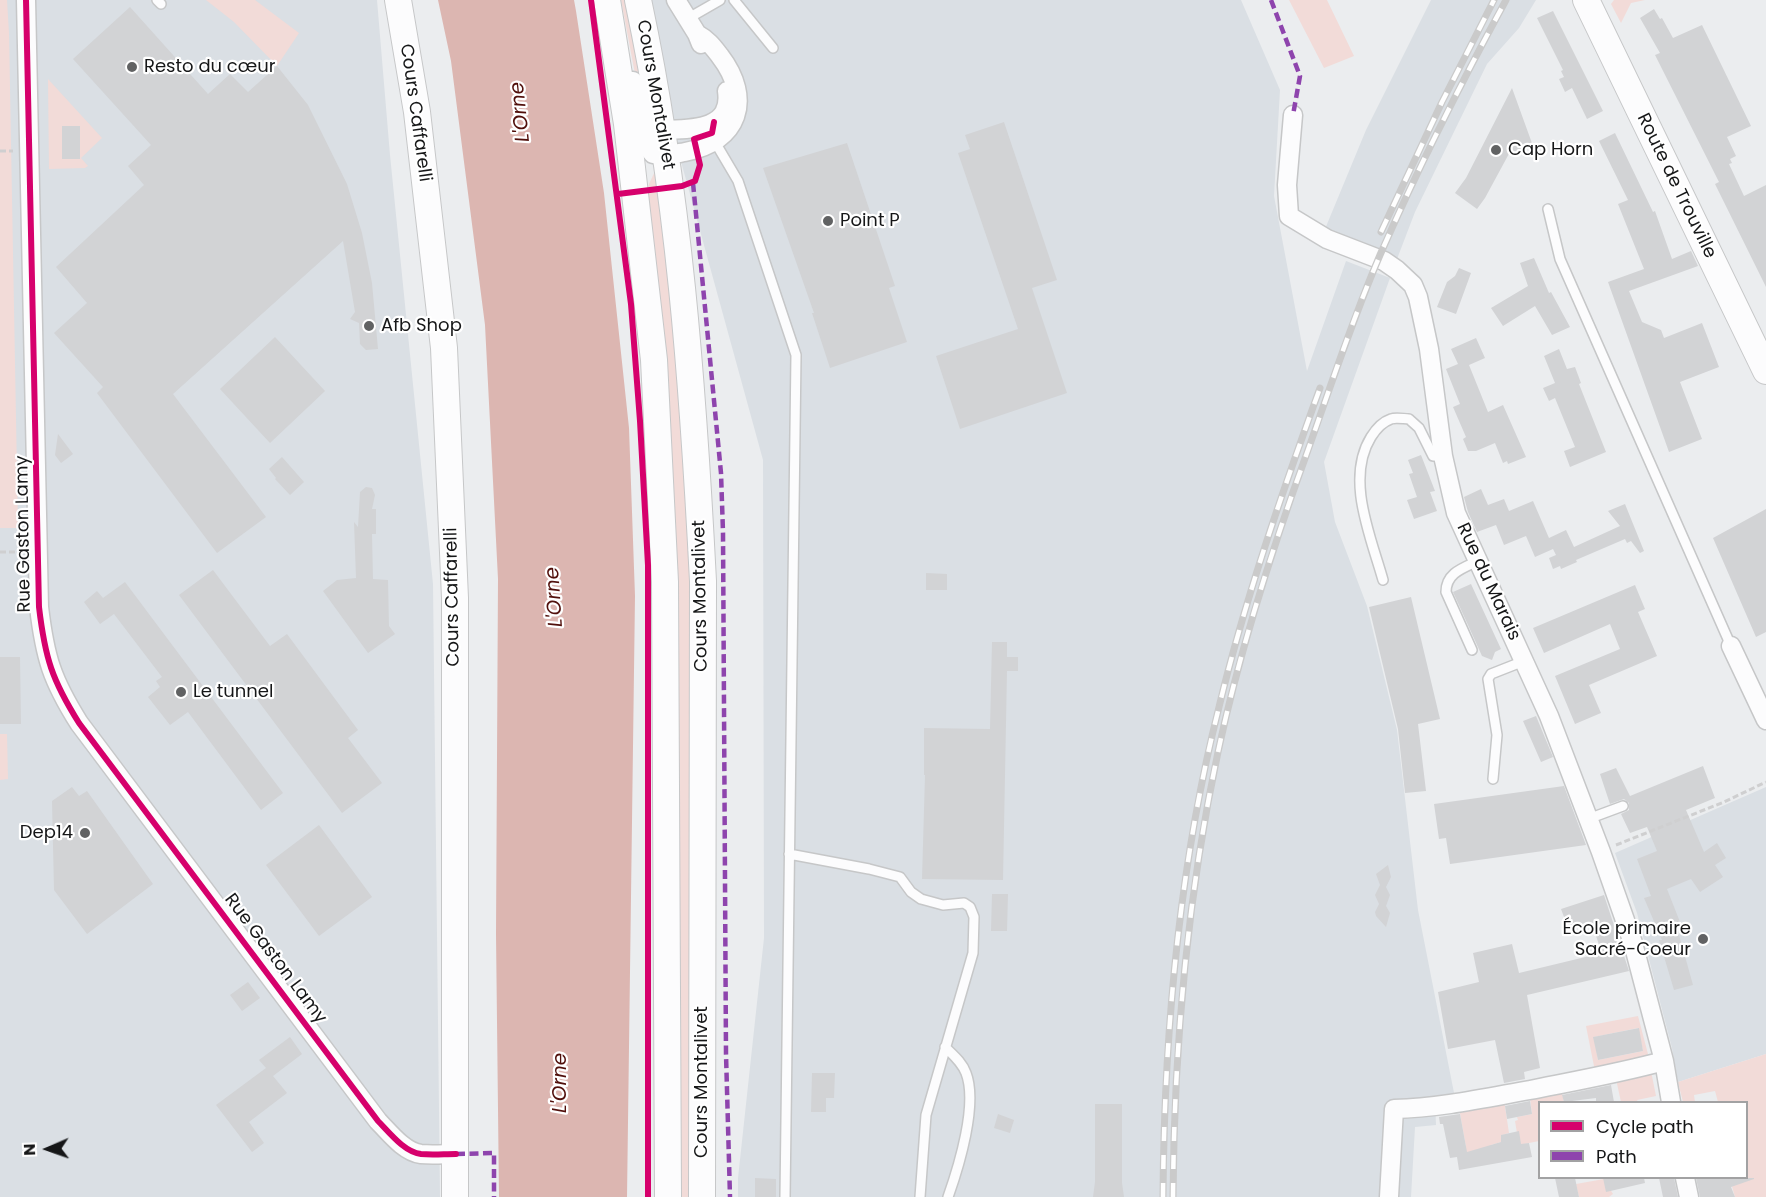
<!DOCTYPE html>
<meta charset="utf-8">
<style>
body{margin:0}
#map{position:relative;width:1766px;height:1197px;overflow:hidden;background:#ebedef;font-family:Poppins,sans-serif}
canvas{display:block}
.legend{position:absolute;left:1538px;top:1101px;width:210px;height:78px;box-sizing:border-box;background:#fff;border:2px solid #a2a2a3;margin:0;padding:8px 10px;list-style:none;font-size:18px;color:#161718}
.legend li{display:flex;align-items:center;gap:12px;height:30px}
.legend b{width:30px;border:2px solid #a2a2a3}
.north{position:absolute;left:18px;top:1119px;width:60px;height:60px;-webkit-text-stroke:4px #fff;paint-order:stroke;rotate:268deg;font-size:16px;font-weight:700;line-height:24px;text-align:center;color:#161718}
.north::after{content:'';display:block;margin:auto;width:21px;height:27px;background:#161718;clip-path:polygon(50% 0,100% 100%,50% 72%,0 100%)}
</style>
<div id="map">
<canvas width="1766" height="1197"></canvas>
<ul class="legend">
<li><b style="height:8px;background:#d6006c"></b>Cycle path</li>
<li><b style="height:8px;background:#8e44ad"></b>Path</li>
</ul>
<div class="north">N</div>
</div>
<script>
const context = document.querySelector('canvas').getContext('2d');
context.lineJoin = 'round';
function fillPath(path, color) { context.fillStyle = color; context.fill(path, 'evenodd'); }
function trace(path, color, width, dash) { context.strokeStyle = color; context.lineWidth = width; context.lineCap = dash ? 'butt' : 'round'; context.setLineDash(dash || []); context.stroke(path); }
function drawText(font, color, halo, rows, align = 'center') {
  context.font = font + ' Poppins,sans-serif'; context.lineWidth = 4.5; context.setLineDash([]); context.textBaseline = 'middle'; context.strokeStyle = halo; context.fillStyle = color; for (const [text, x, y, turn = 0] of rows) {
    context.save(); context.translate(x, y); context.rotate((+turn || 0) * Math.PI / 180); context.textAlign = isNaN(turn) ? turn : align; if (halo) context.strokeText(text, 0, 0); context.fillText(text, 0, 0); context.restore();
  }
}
fillPath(new Path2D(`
 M 0,0 L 377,0 L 390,155 L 433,584 L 440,1197 L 0,1197 Z
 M 646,0 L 1241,0 L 1280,90 L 1274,196 L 1307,371 L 1346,261 L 1390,278 L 1324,462 L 1335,522 L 1367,606 L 1397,730 L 1418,910 L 1455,1098 L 1435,1101 L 1436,1125 L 1415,1127 L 1411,1197 L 738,1197 L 738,1178 L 764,938 L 763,460 L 674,136 Z
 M 1431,0 L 1536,0 L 1519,28 L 1487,64 L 1415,212 L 1397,259 L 1325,229 L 1366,130 Z
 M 1766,787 L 1766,1054 L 1678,1082 L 1672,1048 L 1637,913 L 1615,853 Z`), '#dadfe4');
fillPath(new Path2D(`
 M 0,0 L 7,0 L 9,33 L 18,528 L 0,528 Z
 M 206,0 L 255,0 L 299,33 L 277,66 L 234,22 Z
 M 621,0 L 628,0 L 651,110 L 642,111 Z
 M 1289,0 L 1327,0 L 1354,56 L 1324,68 Z
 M 1614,0 L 1645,0 L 1631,3 L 1621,23 L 1611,4 Z
 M 48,79 L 102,138 L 81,158 L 88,166 L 85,168 L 49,169 Z
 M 657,167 L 674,307 L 689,530 L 694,1197 L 677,1197 L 647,197 L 649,184 Z
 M 0,734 L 7,734 L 8,779 L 0,780 Z
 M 1638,1016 L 1648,1054 L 1644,1060 L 1641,1061 L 1640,1057 L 1637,1058 L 1637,1062 L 1604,1069 L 1603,1065 L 1600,1066 L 1600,1069 L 1595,1071 L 1586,1026 ZM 1638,1028 L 1643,1051 L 1598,1060 L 1594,1037 Z
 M 1766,1054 L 1766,1197 L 1735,1197 L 1731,1183 L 1736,1182 L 1735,1178 L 1746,1178 L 1746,1102 L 1718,1102 L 1715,1091 L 1694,1095 L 1695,1102 L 1683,1102 L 1678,1082 Z
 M 1651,1071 L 1656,1096 L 1637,1100 L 1638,1102 L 1621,1102 L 1616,1079 Z
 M 1562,1093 L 1564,1102 L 1540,1102 L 1539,1141 L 1519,1145 L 1515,1121 L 1518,1120 L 1517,1117 L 1532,1114 L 1530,1098 Z
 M 1504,1100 L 1509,1133 L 1502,1135 L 1501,1142 L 1491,1145 L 1492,1150 L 1455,1157 L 1466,1147 L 1459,1108 Z
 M 1604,1179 L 1613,1194 L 1609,1197 L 1579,1197 L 1576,1184 Z`), '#f2dbd8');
fillPath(new Path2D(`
 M 438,0 L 574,0 L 576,11 L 604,193 L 629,428 L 635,596 L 627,1197 L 499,1197 L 496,934 L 498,579 L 485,325 L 451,61 Z`), '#dcb6b1');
fillPath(new Path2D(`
 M 130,7 L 208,94 L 230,74 L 248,92 L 277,66 L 308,105 L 347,184 L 362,233 L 372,283 L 378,349 L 366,350 L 360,344 L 359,323 L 350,319 L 355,312 L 343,241 L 173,394 L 266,517 L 217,553 L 97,393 L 103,387 L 54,333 L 87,303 L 56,267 L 144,185 L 128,166 L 151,145 L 73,59 Z
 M 1654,9 L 1660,19 L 1662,18 L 1673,38 L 1702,25 L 1751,126 L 1727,137 L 1736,156 L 1730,159 L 1732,163 L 1729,164 L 1744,196 L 1766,185 L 1766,287 L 1715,184 L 1719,182 L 1655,55 L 1660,53 L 1640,18 Z
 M 1553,11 L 1603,111 L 1587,119 L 1572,88 L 1565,92 L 1559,79 L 1564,77 L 1561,71 L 1563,70 L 1537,18 Z
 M 1512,88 L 1533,146 L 1515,155 L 1511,150 L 1485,198 L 1477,209 L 1455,193 L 1466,178 Z
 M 1004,122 L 1057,280 L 1032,288 L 1067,393 L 960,429 L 936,356 L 1018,329 L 958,153 L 970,149 L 965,135 Z
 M 62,126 L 80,126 L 80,159 L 62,159 Z
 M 1615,133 L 1653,212 L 1655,211 L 1672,259 L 1691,251 L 1698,266 L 1629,291 L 1642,322 L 1661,330 L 1664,338 L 1702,323 L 1719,367 L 1680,382 L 1702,439 L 1669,452 L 1608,282 L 1644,269 L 1618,204 L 1628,200 L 1599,141 Z
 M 847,143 L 895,286 L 889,288 L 907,342 L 830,368 L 812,313 L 814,313 L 763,168 Z
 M 1534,258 L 1549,293 L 1551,292 L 1570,327 L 1552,335 L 1535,306 L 1503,326 L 1491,308 L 1528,286 L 1520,263 Z
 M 1459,268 L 1471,273 L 1456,314 L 1437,307 L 1447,282 L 1455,276 Z
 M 275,337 L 325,391 L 270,443 L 220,389 Z
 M 1476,338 L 1485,358 L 1469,365 L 1488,412 L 1503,405 L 1526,457 L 1508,464 L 1507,461 L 1503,463 L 1495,443 L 1476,451 L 1468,451 L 1463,439 L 1466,437 L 1453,407 L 1460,404 L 1446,369 L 1458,364 L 1451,349 Z
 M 1559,349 L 1567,369 L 1575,367 L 1581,383 L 1579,384 L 1606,452 L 1570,467 L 1564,451 L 1575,447 L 1555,398 L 1549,401 L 1543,388 L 1555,383 L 1544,356 Z
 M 58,434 L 73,454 L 61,463 L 55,455 Z
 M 1421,455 L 1435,491 L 1430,492 L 1437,511 L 1414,519 L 1407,500 L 1417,497 L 1409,474 L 1413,473 L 1408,460 Z
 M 282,457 L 304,482 L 290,495 L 275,479 L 276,478 L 269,469 Z
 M 366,487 L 372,488 L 375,495 L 372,509 L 376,509 L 376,534 L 372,534 L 373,579 L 388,580 L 389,626 L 395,634 L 368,653 L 323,591 L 337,580 L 356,578 L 354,522 L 358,527 L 360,492 Z
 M 1481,489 L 1488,505 L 1504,499 L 1509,511 L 1533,501 L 1549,538 L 1566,530 L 1574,547 L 1620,526 L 1608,511 L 1625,504 L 1644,551 L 1640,553 L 1631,541 L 1627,543 L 1625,539 L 1576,560 L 1577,562 L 1561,569 L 1560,566 L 1553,569 L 1549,558 L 1556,555 L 1553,549 L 1535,557 L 1526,536 L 1504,545 L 1496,525 L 1477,532 L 1468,512 L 1464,497 Z
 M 1766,509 L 1766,632 L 1756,637 L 1713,538 Z
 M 213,570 L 270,646 L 287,634 L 358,730 L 348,738 L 382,783 L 342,813 L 179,595 Z
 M 926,573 L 947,574 L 947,590 L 926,590 Z
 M 125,582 L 283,793 L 261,810 L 188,712 L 170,725 L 148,697 L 160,687 L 156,681 L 162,677 L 114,614 L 100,624 L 84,602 L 97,591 L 103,598 Z
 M 1471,584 L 1501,649 L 1495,652 L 1492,660 L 1482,656 L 1453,592 Z
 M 1635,585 L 1645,609 L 1638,612 L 1657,656 L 1589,685 L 1601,713 L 1575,724 L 1555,676 L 1620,649 L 1610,624 L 1544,653 L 1533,628 Z
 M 1411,597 L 1440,719 L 1418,724 L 1426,791 L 1405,793 L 1398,729 L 1369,607 Z
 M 992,642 L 1007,642 L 1007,657 L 1018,657 L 1018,671 L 1007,671 L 1003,880 L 922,879 L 925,775 L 924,775 L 924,728 L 990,729 Z
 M 0,657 L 20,657 L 21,724 L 0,724 Z
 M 1536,716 L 1553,757 L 1541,762 L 1523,721 Z
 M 1703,766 L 1715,798 L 1686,810 L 1704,852 L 1717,843 L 1726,858 L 1715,865 L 1723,877 L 1700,892 L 1691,879 L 1667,889 L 1680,922 L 1676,924 L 1693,985 L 1674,990 L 1659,940 L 1662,940 L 1644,898 L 1651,896 L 1637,859 L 1657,851 L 1647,827 L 1630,833 L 1621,814 L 1629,810 L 1629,803 L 1624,799 L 1610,804 L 1600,774 L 1616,768 L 1630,796 Z
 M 1564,786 L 1586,845 L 1450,864 L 1446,838 L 1439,839 L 1434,804 Z
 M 72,787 L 79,796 L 87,791 L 153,884 L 87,934 L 54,890 L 52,801 Z
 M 319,825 L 372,897 L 319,936 L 266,865 Z
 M 1388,865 L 1391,877 L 1386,887 L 1390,895 L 1386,906 L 1390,913 L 1386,927 L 1376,916 L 1375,912 L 1379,904 L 1375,895 L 1380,885 L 1376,874 Z
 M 992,894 L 1008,894 L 1007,931 L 991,931 Z
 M 1604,895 L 1629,971 L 1527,995 L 1540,1068 L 1524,1072 L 1525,1079 L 1504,1083 L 1495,1040 L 1448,1049 L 1438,992 L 1479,982 L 1473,953 L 1512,944 L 1519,973 L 1602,953 L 1591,922 L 1569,930 L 1561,909 Z
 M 248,982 L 260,998 L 242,1011 L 230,995 Z
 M 1639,1028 L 1643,1051 L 1598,1060 L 1593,1037 Z
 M 290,1037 L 302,1054 L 273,1076 L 287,1093 L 249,1122 L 264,1143 L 252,1152 L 216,1105 L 266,1068 L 259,1060 Z
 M 812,1073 L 835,1073 L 834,1098 L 826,1098 L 826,1112 L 811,1112 Z
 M 1611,1085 L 1614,1102 L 1596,1102 L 1596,1098 L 1564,1102 L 1562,1095 Z
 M 1530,1101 L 1532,1114 L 1507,1119 L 1505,1106 Z
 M 1095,1104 L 1122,1104 L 1122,1183 L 1124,1197 L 1093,1197 L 1095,1182 Z
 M 998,1114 L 1014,1120 L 1010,1133 L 994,1128 Z
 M 1460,1114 L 1467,1152 L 1501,1142 L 1501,1135 L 1519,1131 L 1521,1144 L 1529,1143 L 1532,1157 L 1459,1170 L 1457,1157 L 1450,1158 L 1443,1124 L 1440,1124 L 1439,1117 Z
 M 755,1178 L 776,1179 L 776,1197 L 755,1197 Z
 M 1555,1178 L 1575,1178 L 1579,1197 L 1559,1197 Z
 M 1603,1178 L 1644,1178 L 1645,1183 L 1606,1192 Z
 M 1659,1178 L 1674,1178 L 1678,1197 L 1663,1197 Z
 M 1696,1178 L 1754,1178 L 1754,1179 L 1731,1187 L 1735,1197 L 1700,1197 Z`), '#d2d3d5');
const lane = new Path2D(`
 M 157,0 L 161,4
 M 734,0 L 773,48
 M 687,19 L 720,0
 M 715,142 L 738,181 L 796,355 L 785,1197
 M 1548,209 L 1560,259 L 1731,646
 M 1383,580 C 1371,537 1345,479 1371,437 C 1376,429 1382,422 1391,419 C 1396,417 1404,419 1409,419 L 1419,428 L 1433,456 L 1443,456
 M 1472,650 L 1446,592 C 1446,573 1463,568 1478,561
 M 1493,779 L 1497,735 L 1488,679 L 1491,674 L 1524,661
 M 1588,819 L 1623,806
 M 789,854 L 869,869 L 900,877 L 911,892 L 921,899 L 943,905 L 964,903 L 970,907 L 974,917 L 973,953 L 926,1115 L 920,1197
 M 945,1047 C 953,1055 962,1062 966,1073 C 978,1104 959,1166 948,1197`);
const street = new Path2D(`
 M 26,0 L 39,607 C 45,658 52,680 79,723 L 378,1121 C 389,1132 404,1152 421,1154 C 432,1155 444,1154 456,1154
 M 676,0 L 697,34 L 701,44
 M 633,81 L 643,142 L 653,154 C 663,157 674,154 685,152 C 739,142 753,99 720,56 C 713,47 708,40 697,34
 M 1293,115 L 1287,185 L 1289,216 L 1327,239 L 1384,261 L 1397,270 L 1413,285 L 1418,297 L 1429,349 L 1443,456 L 1456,513 L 1549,716 L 1601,852 L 1633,943 L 1664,1061 L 1671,1102
 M 663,130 C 689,129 733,131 727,91
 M 1731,646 L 1766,720
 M 1685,1178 L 1689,1197
 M 1389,1197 L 1394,1109 C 1440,1108 1485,1098 1530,1090 C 1575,1081 1620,1073 1664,1061`);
const secondary = new Path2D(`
 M 398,0 L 417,112 L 444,348 L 455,598 L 455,1197
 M 607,0 L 627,124 L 654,360 L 665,582 L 668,1197
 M 638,0 C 679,191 693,387 703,581 L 702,1197
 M 1586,0 L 1766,371`);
trace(lane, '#c6c7c8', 12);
trace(street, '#c6c7c8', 21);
trace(secondary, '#c6c7c8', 28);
trace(new Path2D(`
 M 0,151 L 13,151
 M 0,552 L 22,552
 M 1616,845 L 1724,802 L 1766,782`), '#cfcfd0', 3, [6, 3]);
trace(lane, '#fcfcfd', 9);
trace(street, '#fcfcfd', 18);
trace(secondary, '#fcfcfd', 26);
const rail = new Path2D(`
 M 1381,232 L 1442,102 L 1494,0
 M 1163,1197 C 1164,1034 1179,866 1219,707 C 1245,599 1282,493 1320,388
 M 1173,1197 C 1174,1048 1187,898 1218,752 C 1240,649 1272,549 1308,450 C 1331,385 1353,318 1380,255 C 1418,168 1461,83 1506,0`);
trace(rail, '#cacaca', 7);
trace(rail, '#fff', 4.5, [14]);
trace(new Path2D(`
 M 1271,0 L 1300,76 L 1293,115
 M 693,183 L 721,473 L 723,532 L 726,1054 L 730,1197
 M 456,1154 L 494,1153 L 494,1197`), '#8e44ad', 4.5, [9, 4.5]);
trace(new Path2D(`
 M 26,0 L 39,607 C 45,658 52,680 79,723 L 378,1121 C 389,1132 404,1152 421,1154 C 432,1155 444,1154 456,1154
 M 591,0 L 631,304 L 640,421 L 648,565 L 648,1197
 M 618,194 L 682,186 L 695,181 L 700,165 L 694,139 L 712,133 L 714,122`), '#d6006c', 6);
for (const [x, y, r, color] of [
 [132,67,6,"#616263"],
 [1496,150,6,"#616263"],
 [828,221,6,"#616263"],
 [369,326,6,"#616263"],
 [181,692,6,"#616263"],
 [85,833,6,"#616263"],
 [1703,939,6,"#616263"]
]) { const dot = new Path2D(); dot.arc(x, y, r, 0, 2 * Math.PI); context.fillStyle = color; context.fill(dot); trace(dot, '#fff', 2); }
drawText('18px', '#161718', '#fff', [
 ["Resto du cœur",144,67],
 ["Cap Horn",1508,150],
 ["Point P",840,221],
 ["Afb Shop",381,326],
 ["Le tunnel",193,692],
 ["Dep14",73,833,"right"],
 ["École primaire",1691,929,"right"],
 ["Sacré-Coeur",1691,950,"right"]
], 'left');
drawText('18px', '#161718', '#fff', [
 ["Cours Montalivet",655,95,80],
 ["Cours Caffarelli",415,113,82],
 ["Route de Trouville",1676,186,64],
 ["Rue Gaston Lamy",24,534,-91],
 ["Rue du Marais",1488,582,65],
 ["Cours Montalivet",701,596,-91],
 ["Cours Caffarelli",453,597,-91],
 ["Rue Gaston Lamy",275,959,53],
 ["Cours Montalivet",702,1082,-90]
]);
drawText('italic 20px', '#510f0b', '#fff', [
 ["L'Orne",521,112,-96],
 ["L'Orne",555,597,-94],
 ["L'Orne",561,1083,-90]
]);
</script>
